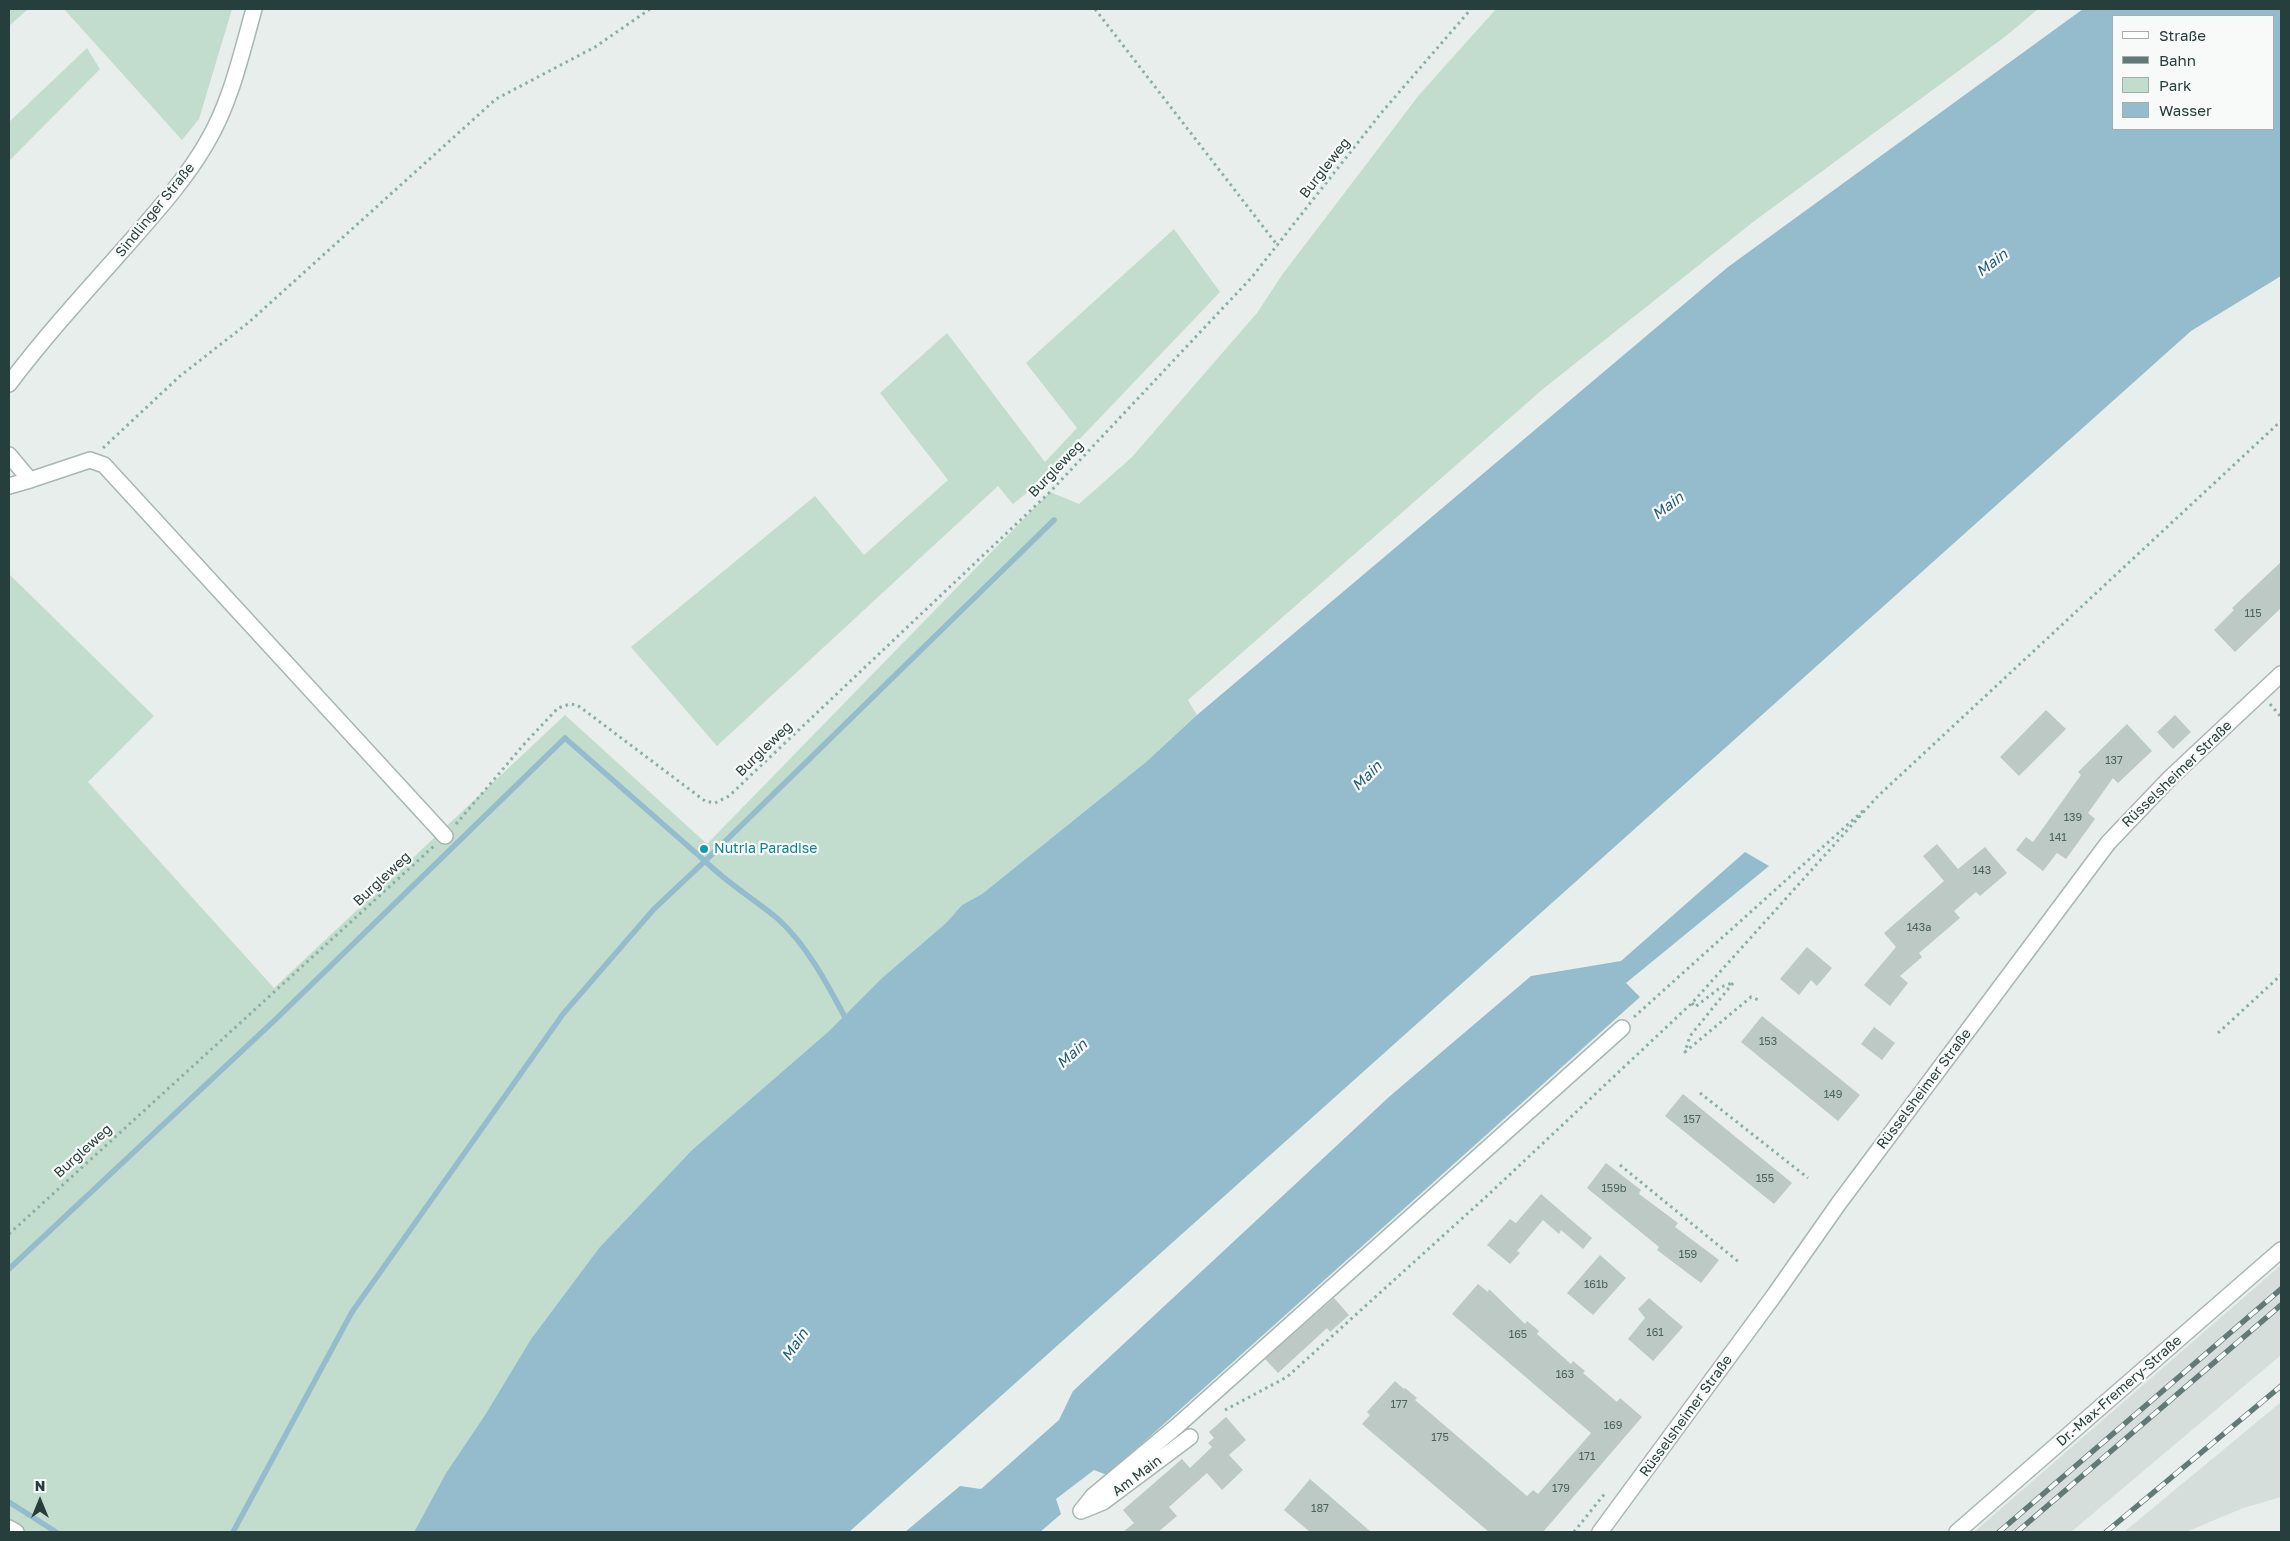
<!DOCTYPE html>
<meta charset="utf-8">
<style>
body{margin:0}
#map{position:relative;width:2290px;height:1541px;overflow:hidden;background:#e7eeec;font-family:"Golos Text",sans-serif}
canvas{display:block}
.frame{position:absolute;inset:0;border:10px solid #273f3c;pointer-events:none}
.legend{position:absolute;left:2112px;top:15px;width:162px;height:115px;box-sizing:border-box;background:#f7faf9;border:1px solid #a4afad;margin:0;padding:6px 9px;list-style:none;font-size:15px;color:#273f3c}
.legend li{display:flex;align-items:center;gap:10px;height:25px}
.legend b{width:25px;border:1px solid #a4afad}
.north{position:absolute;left:15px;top:1476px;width:50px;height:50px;-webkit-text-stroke:4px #f7faf9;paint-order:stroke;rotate:0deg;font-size:14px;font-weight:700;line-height:20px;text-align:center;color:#273f3c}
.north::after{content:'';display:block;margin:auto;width:18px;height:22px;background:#273f3c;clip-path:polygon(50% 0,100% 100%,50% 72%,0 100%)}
</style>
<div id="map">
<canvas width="2290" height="1541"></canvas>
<div class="frame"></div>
<ul class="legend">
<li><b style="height:6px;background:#fff"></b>Straße</li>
<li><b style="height:6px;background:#627a77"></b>Bahn</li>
<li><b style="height:14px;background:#c2ddcd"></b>Park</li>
<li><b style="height:14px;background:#94bccd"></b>Wasser</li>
</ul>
<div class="north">N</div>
</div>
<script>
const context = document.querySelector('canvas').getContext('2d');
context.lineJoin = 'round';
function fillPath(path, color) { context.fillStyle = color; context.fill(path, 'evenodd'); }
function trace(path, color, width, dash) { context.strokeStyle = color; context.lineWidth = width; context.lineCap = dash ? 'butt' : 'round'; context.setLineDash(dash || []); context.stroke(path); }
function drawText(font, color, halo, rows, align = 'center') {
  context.font = font + ' "Golos Text",sans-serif'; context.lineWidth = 4.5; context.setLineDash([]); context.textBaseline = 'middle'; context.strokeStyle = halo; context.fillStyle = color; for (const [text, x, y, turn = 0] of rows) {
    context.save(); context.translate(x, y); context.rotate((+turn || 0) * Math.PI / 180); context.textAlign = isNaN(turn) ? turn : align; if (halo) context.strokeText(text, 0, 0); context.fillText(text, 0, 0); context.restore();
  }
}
fillPath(new Path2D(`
 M 2281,1265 L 2281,1355 L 2071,1532 L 1974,1532 Z
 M 2281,1402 L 2281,1497 L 2243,1508 L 2186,1532 L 2124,1532 Z`), '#d5dedb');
fillPath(new Path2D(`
 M 9,9 L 28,9 L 9,26 Z
 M 64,9 L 232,9 L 199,119 L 182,140 Z
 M 1496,9 L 2038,9 L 2006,36 L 1753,222 L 1543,389 L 1188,700 L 1197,715 L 1146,762 L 982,894 L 962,905 L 946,923 L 882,978 L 829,1031 L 692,1150 L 599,1248 L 531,1339 L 485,1415 L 446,1473 L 414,1532 L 9,1532 L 9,574 L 154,716 L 88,782 L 274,988 L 565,715 L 707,844 L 1050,492 L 1079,504 L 1132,457 L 1257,313 L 1282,275 L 1419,95 Z
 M 87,48 L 100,69 L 9,161 L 9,122 Z
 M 1174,229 L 1220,292 L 1034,487 L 1013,504 L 998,486 L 717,746 L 631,647 L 815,496 L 864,555 L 948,480 L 880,393 L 947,333 L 1045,462 L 1077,428 L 1026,363 Z`), '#c2ddcd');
fillPath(new Path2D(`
 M 2083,9 L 2281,9 L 2281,276 L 2191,331 L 849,1532 L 414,1532 L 446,1473 L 485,1415 L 531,1339 L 599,1248 L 692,1150 L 829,1031 L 882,978 L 946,923 L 962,905 L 982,894 L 1146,762 L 1197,715 L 1728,267 ZM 2114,16 L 2274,16 L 2274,129 L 2114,129 Z
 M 1745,852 L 1769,866 L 1626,983 L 1640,997 L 1107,1475 L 1094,1470 L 1056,1499 L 1061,1514 L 1040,1532 L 905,1532 L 960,1486 L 981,1489 L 1059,1420 L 1073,1391 L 1390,1096 L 1531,976 L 1621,961 Z`), '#94bccd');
trace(new Path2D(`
 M 847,1021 C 829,987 807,945 778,919 C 754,899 727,883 705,861 L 1054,520
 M 9,1269 L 276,1019 L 565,738 L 705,861 L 654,909 L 563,1014 L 352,1312 L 233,1532
 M 9,1502 L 56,1532`), '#94bccd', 5.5);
fillPath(new Path2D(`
 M 2281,562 L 2281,608 L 2235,652 L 2214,630 L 2234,610 L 2232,608 Z
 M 2046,710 L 2066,729 L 2019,776 L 2000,757 Z
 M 2175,715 L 2191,732 L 2173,749 L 2157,732 Z
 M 2127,724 L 2152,751 L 2118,783 L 2113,778 L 2088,813 L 2095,819 L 2066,859 L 2057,853 L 2043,871 L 2016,850 L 2026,837 L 2033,842 L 2081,775 L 2078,772 Z
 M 1937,844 L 1958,869 L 1985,847 L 2007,873 L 1980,896 L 1976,892 L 1954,911 L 1960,918 L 1919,953 L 1922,957 L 1900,976 L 1908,983 L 1890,1006 L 1864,985 L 1896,947 L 1884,933 L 1944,881 L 1923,856 Z
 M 1807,947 L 1832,968 L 1817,986 L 1811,980 L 1799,995 L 1780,979 Z
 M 1762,1016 L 1860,1095 L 1838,1121 L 1741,1042 Z
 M 1874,1027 L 1895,1043 L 1882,1060 L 1861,1044 Z
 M 1683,1094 L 1792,1183 L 1774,1204 L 1665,1116 Z
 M 1606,1163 L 1641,1190 L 1639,1194 L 1678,1223 L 1675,1227 L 1719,1260 L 1701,1283 L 1657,1250 L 1659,1247 L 1587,1188 Z
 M 1541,1194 L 1592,1238 L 1583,1249 L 1561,1230 L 1559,1234 L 1543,1220 L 1517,1251 L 1520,1253 L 1510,1264 L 1487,1245 L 1510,1219 L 1516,1223 Z
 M 1600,1255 L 1626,1278 L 1593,1315 L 1567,1293 Z
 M 1478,1284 L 1488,1292 L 1489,1289 L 1525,1324 L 1527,1321 L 1539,1331 L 1537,1334 L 1571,1364 L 1573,1361 L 1585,1371 L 1583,1373 L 1617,1402 L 1620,1398 L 1642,1417 L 1543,1532 L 1489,1532 L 1362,1424 L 1370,1415 L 1367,1412 L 1395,1381 L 1404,1389 L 1405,1388 L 1417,1398 L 1415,1400 L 1527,1496 L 1533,1490 L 1538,1494 L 1591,1433 L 1452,1314 Z
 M 1334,1298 L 1349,1315 L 1330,1332 L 1327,1328 L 1278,1373 L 1265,1359 Z
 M 1649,1298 L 1683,1327 L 1653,1361 L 1628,1339 L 1645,1318 L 1638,1309 Z
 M 1226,1417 L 1246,1440 L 1229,1455 L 1243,1470 L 1222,1490 L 1207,1473 L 1169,1507 L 1177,1516 L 1158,1532 L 1123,1532 L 1134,1523 L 1123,1510 L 1182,1459 L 1190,1468 L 1212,1447 L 1208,1443 L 1214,1438 L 1209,1432 Z
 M 1310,1479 L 1371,1532 L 1310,1532 L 1284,1510 Z`), '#bcc9c5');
const minor = new Path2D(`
 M 9,384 C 46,335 88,289 129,243 C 157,211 185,180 206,144 C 231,102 241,55 254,9
 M 9,455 L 30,480 L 90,460 L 104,465 L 445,836
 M 9,486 L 30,480
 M 1081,1511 L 1093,1496 L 1177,1426 L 1622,1028
 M 1081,1511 L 1103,1502 L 1190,1437
 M 9,1528 L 16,1532
 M 1600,1532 L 1773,1297 L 1839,1203 L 2108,843 L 2170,778 L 2281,674
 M 1957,1532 L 2281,1250`);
trace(minor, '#aab6b4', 18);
trace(new Path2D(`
 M 1095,9 L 1278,246
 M 103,448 L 180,376 L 248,323 L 496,99 L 595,47 L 650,9
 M 2270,704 L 2281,717
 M 456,824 L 526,742 L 558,708 L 570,704 L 577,705 L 584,710 L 705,801 L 715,803 L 729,796 L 1050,492 L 1252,277 L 1382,112 L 1471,9
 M 1733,983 L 1690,1036 L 1685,1052 L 1751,997 L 1761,1001
 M 1692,1003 L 1695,1007 L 1721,987 L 1732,983
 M 1634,1017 L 1865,809
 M 2218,1033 L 2281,975
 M 1700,1093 L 1808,1178
 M 1620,1165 L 1740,1263
 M 9,1234 L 434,846
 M 1225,1410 L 1287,1377 L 1488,1195 L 1692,1003 L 1878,796 L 2281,421
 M 1574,1532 L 1606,1492`), '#8aafa9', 3, [2.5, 4]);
trace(minor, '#fff', 15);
const rail = new Path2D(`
 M 1999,1532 L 2281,1289
 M 2017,1532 L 2281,1305
 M 2106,1532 L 2281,1386`);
trace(rail, '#627a77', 5.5);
trace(rail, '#f7faf9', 4, [11]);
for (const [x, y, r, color] of [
 [704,849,5,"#0f9aa8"]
]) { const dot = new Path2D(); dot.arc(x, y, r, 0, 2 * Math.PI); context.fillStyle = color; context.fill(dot); trace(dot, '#f7faf9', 2); }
drawText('11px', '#4c625e', null, [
 ["115",2253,614],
 ["137",2114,761],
 ["139",2073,818],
 ["141",2058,838],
 ["143",1982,871],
 ["143a",1919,928],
 ["153",1768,1042],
 ["149",1833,1095],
 ["157",1692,1120],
 ["155",1765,1179],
 ["159b",1614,1189],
 ["159",1688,1255],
 ["161b",1596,1285],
 ["161",1655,1333],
 ["165",1518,1335],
 ["163",1565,1375],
 ["177",1399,1405],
 ["169",1613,1426],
 ["175",1440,1438],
 ["171",1587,1457],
 ["179",1561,1489],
 ["187",1320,1509]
]);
drawText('14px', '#273f3c', '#f7faf9', [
 ["Burgleweg",1325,168,-52],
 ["Sindlinger Straße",155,210,-51],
 ["Burgleweg",1056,469,-46],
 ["Burgleweg",764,749,-44],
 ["Rüsselsheimer Straße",2177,774,-44],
 ["Burgleweg",382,879,-43],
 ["Rüsselsheimer Straße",1924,1089,-53],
 ["Burgleweg",83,1151,-42],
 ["Dr.-Max-Fremery-Straße",2119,1391,-41],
 ["Rüsselsheimer Straße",1686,1416,-54],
 ["Am Main",1137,1476,-37]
]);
drawText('14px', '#0d838f', '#f7faf9', [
 ["Nutria Paradise",714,849]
], 'left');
drawText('italic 15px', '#255d76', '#f7faf9', [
 ["Main",1992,263,-37],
 ["Main",1668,506,-37],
 ["Main",1367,776,-44],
 ["Main",1072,1054,-42],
 ["Main",795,1345,-56]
]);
</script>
